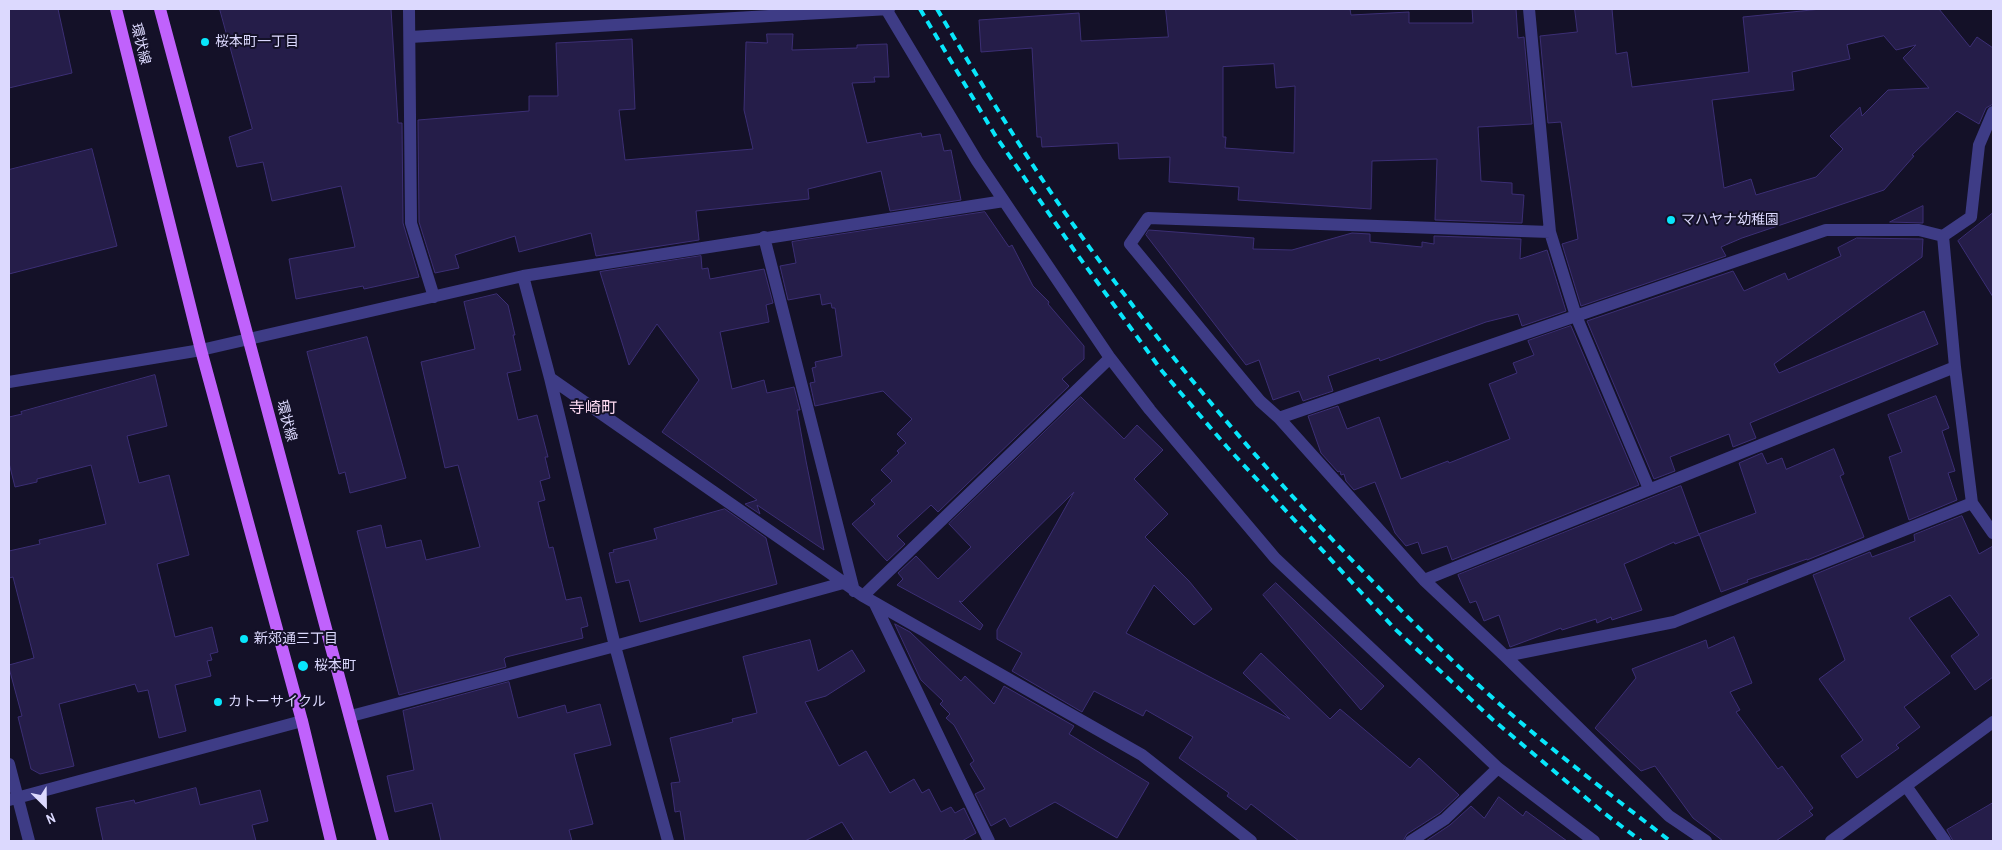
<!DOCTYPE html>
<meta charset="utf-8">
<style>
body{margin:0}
#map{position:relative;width:2002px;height:850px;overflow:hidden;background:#141128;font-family:"Archivo Narrow",sans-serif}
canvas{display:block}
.frame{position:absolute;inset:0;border:10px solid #dcd9fe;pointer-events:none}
.north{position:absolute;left:20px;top:780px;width:50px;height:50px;-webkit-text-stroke:4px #141128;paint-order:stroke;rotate:157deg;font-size:14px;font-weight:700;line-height:20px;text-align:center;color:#dcd9fe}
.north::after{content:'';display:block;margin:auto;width:18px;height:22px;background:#dcd9fe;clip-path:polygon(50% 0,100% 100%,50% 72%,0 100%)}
</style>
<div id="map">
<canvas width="2002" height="850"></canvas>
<div class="frame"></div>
<div class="north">N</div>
</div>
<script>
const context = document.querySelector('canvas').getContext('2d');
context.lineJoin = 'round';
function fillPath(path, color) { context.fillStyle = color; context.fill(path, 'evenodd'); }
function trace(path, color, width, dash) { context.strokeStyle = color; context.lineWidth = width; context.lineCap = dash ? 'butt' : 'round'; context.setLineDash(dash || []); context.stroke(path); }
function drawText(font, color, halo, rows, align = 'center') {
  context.font = font + ' "Archivo Narrow","Noto Sans JP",sans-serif'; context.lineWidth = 4; context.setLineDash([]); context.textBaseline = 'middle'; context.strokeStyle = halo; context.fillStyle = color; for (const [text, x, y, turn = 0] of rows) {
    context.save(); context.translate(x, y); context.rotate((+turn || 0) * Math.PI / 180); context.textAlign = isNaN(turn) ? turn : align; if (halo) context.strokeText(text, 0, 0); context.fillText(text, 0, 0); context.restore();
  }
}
const building = new Path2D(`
 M 9,9 L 58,9 L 72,73 L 9,88 Z
 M 220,9 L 391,9 L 398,123 L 402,123 L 403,223 L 419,277 L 364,289 L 363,286 L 296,299 L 289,259 L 355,247 L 341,186 L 272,201 L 263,162 L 237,167 L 229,137 L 252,129 Z
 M 1166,9 L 1350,9 L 1351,15 L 1409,12 L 1409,23 L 1473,23 L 1472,9 L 1516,9 L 1518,38 L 1524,37 L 1532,124 L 1478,127 L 1481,181 L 1512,183 L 1512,194 L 1524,195 L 1522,223 L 1435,220 L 1437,159 L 1372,161 L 1371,209 L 1238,200 L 1239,187 L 1169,182 L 1170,157 L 1119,159 L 1118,143 L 1042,147 L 1041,137 L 1037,137 L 1032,48 L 981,52 L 979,20 L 1079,13 L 1081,41 L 1168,37 ZM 1274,64 L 1276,88 L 1295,86 L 1294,153 L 1225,148 L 1226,137 L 1223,137 L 1223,67 Z
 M 1575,9 L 1612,9 L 1616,54 L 1627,52 L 1632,87 L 1749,72 L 1743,17 L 1821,9 L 1939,9 L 1970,47 L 1977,37 L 1993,48 L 1993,104 L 1986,108 L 1979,124 L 1957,111 L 1912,155 L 1914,156 L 1884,190 L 1742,238 L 1721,247 L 1726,256 L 1581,306 L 1562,244 L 1578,239 L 1561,122 L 1548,123 L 1540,36 L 1577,32 ZM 1884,36 L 1896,50 L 1916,45 L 1903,58 L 1929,88 L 1888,90 L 1862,116 L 1860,107 L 1830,136 L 1843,149 L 1816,177 L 1756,195 L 1751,179 L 1724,188 L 1712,100 L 1794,90 L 1792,72 L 1850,59 L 1847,45 Z
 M 767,34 L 793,34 L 792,50 L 857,48 L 857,45 L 887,44 L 889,77 L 874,77 L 875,82 L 852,83 L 867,143 L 921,133 L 922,137 L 940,134 L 944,151 L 951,150 L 961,200 L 890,211 L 881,171 L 808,189 L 809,199 L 696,211 L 699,240 L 596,256 L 591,233 L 519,252 L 515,236 L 455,255 L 459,268 L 435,273 L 419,222 L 418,120 L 529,111 L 529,96 L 558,96 L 556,43 L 632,39 L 635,109 L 619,110 L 625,160 L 753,149 L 744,110 L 746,42 L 767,43 Z
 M 92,149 L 117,246 L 9,274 L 9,170 Z
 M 1923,206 L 1923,223 L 1890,222 Z
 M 985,212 L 1009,247 L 1012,245 L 1033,286 L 1049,302 L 1048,304 L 1084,346 L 1084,359 L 1062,379 L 1069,386 L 938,512 L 931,505 L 897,536 L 905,544 L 887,561 L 852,524 L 875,504 L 871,500 L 892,481 L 881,470 L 899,453 L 897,451 L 906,443 L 897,434 L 912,419 L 883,391 L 815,406 L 810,383 L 815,382 L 812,368 L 816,367 L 815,362 L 842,356 L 835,308 L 832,308 L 831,303 L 822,305 L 820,294 L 788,300 L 780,266 L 796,263 L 792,242 Z
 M 1993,213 L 1993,297 L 1958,241 Z
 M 1149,230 L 1254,238 L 1253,249 L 1292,250 L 1352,233 L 1370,234 L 1370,242 L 1422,247 L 1422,242 L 1434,244 L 1434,236 L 1521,239 L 1520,259 L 1547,250 L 1566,311 L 1522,326 L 1518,314 L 1486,322 L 1380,361 L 1379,358 L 1328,376 L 1333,391 L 1303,401 L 1299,391 L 1273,400 L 1259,360 L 1246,365 L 1146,235 Z
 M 1857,238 L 1923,239 L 1922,257 L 1774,364 L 1779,373 L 1924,311 L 1938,344 L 1750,423 L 1756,438 L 1733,447 L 1729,434 L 1670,457 L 1675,471 L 1654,479 L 1587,321 L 1733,271 L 1744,291 L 1785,273 L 1788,280 L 1841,256 L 1838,248 Z
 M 701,256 L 702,269 L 708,268 L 710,279 L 764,269 L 773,303 L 766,305 L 769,322 L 720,332 L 732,389 L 764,380 L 767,393 L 794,387 L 800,410 L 797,410 L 806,461 L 824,550 L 757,505 L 760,514 L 745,504 L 757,500 L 662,432 L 699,380 L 657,324 L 629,365 L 600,272 Z
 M 497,294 L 508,305 L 515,335 L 513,335 L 521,370 L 507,373 L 518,420 L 537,415 L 548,457 L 545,457 L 550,478 L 540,481 L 545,500 L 538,502 L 549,548 L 553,547 L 566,600 L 581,597 L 588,626 L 581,628 L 583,638 L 506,657 L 504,659 L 506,667 L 399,695 L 357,531 L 381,525 L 386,548 L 421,540 L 426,560 L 480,547 L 458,465 L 445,468 L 421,362 L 475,349 L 464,302 Z
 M 1571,326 L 1639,485 L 1452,560 L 1447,546 L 1422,554 L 1418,542 L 1406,546 L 1395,533 L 1375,482 L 1354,490 L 1346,481 L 1344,474 L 1341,475 L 1340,471 L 1338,472 L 1321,453 L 1308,416 L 1338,406 L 1347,429 L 1379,417 L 1401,479 L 1448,461 L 1449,463 L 1510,439 L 1489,384 L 1517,373 L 1513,363 L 1534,355 L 1528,341 Z
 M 367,337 L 406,478 L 350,493 L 345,472 L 339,474 L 307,352 Z
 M 155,375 L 167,426 L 127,436 L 139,483 L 169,475 L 189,555 L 157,564 L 175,637 L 212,627 L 218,652 L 210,654 L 212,660 L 207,661 L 211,676 L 175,685 L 186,731 L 159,738 L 148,690 L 138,692 L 135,684 L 59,704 L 74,766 L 40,774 L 31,769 L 18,717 L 22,716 L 9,668 L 9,665 L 34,658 L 13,577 L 9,578 L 9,551 L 40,544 L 39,540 L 106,524 L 91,465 L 37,479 L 37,482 L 15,487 L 9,463 L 9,417 L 22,414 L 21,412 Z
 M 1936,396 L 1949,428 L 1942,431 L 1955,471 L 1948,473 L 1957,500 L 1909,520 L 1889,457 L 1902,452 L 1888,415 Z
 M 1081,397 L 1124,439 L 1137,425 L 1163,450 L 1134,479 L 1168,514 L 1145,537 L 1189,581 L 1212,609 L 1194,625 L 1154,585 L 1126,633 L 1290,719 L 1243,673 L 1261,653 L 1330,719 L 1340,709 L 1410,768 L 1419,758 L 1459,795 L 1440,813 L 1407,834 L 1403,841 L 1299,841 L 1251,804 L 1246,810 L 1227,796 L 1229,793 L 1179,758 L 1193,737 L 1146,710 L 1143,716 L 1094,691 L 1082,712 L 1012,671 L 1022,653 L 997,639 L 997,630 L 1074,492 L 962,602 L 959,601 L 983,625 L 980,630 L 897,585 L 903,579 L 898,573 L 916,556 L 938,579 L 971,547 L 949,524 Z
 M 1834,449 L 1844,474 L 1840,476 L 1864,537 L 1807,560 L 1807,559 L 1747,580 L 1748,582 L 1721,592 L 1699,534 L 1756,513 L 1739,463 L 1762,453 L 1767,464 L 1782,458 L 1786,469 Z
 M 1681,486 L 1699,535 L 1675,544 L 1674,542 L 1624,564 L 1642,610 L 1612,620 L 1611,617 L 1597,623 L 1596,619 L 1562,630 L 1561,628 L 1510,647 L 1499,615 L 1484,621 L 1476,601 L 1470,603 L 1458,575 Z
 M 725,509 L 766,538 L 777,584 L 640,622 L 629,580 L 616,583 L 609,553 L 614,552 L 613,550 L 657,539 L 654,529 Z
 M 1962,516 L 1979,554 L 1993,546 L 1993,677 L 1975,690 L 1951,656 L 1979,635 L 1950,595 L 1909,618 L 1950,673 L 1904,707 L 1920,727 L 1896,745 L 1899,748 L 1857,778 L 1841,756 L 1863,740 L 1819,679 L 1845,660 L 1813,575 L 1870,552 L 1872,557 L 1915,541 L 1914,535 Z
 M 1276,583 L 1384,686 L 1361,710 L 1263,595 Z
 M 895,624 L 910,632 L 961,681 L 965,676 L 994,704 L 1004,686 L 1074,726 L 1069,734 L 1149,783 L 1117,838 L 1055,802 L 1010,827 L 1005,818 L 991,826 L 975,794 L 985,789 L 970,764 L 974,761 L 954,725 L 946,718 L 950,714 L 940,704 L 943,701 L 921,680 Z
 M 1734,637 L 1752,683 L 1730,692 L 1740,710 L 1736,712 L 1778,769 L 1782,766 L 1813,808 L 1809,811 L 1813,815 L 1776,841 L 1723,841 L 1693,818 L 1655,766 L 1641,771 L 1595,728 L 1636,678 L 1632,669 L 1706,640 L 1708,648 Z
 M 810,640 L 818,671 L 852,650 L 865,671 L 826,696 L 805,702 L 839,766 L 866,751 L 890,793 L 914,779 L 922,793 L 929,789 L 941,812 L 951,807 L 955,813 L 964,808 L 976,833 L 962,841 L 854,841 L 842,822 L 805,841 L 685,841 L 680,811 L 675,812 L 671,783 L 680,782 L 670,738 L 733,722 L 732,719 L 757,713 L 743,657 Z
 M 509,682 L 518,718 L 565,705 L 567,713 L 600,704 L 611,745 L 574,754 L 593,824 L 569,830 L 572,841 L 441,841 L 432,803 L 395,812 L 387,776 L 414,770 L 403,711 Z
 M 196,788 L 200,805 L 260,790 L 268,821 L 252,825 L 256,841 L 103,841 L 96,808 L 134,800 L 135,803 Z
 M 1499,797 L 1523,816 L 1526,811 L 1567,841 L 1426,841 L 1450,825 L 1471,806 L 1484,818 Z
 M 1993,803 L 1993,841 L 1953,841 L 1947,830 Z`);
fillPath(building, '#251d49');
trace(building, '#3c2f75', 1);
trace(new Path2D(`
 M 409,9 L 411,223 L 434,297
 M 886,9 L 977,161 L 1110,358 L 1150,410 L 1275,558 L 1498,768 L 1594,841
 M 1529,9 L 1550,232 L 1576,316 L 1649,489
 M 410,37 L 889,9
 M 1550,232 L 1148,218 L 1130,244 L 1260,401 L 1279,418 L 1424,580 L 1505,656 L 1669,816 L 1706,841
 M 1943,236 L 1955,367 L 1972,503 L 1993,533
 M 764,237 L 854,591
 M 523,276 L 550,378 L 615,646 L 668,841
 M 550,378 L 863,596 L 1142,755 L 1251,841
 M 9,382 L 201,350 L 523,276 L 1004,201
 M 1279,418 L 1826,230 L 1919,230 L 1943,236 L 1971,217 L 1979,145 L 1993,112
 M 1424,580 L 1955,367
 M 863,596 L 1110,358
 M 875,604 L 989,841
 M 1505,656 L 1674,622 L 1972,503
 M 351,716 L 615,646 L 843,583
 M 9,764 L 29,841
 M 1906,786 L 1945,841
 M 9,800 L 302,721
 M 1411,841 L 1445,819 L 1498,768
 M 1831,841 L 1993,722`), '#3e3c86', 12);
trace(new Path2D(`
 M 116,9 L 201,350 L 302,721 L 331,841
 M 160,9 L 383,841`), '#c062fc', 12);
trace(new Path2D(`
 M 920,9 L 995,135 L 1074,250 L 1162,371 L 1227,447 L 1395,629 L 1492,719 L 1604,813 L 1641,841
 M 937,9 C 981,83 1025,157 1075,227 C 1157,343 1249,452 1347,555 C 1395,605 1444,654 1495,700 C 1551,750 1611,795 1670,841`), '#08e6fb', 4, [8, 6]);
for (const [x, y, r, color] of [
 [205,42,5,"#08e6fb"],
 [1671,220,5,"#08e6fb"],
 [244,639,5,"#08e6fb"],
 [303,666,6,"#08e6fb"],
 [218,702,5,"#08e6fb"]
]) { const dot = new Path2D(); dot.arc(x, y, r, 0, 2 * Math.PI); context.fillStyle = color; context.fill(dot); trace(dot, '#141128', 2); }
drawText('14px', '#dcd9fe', '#141128', [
 ["桜本町一丁目",215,42],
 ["マハヤナ幼稚園",1681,220],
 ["新郊通三丁目",254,639],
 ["桜本町",314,666],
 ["カトーサイクル",228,702]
], 'left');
drawText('14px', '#dcd9fe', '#141128', [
 ["環状線",140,44,76],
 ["環状線",286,421,75]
]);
drawText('16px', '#fedbf2', '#141128', [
 ["寺崎町",593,409]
]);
</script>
